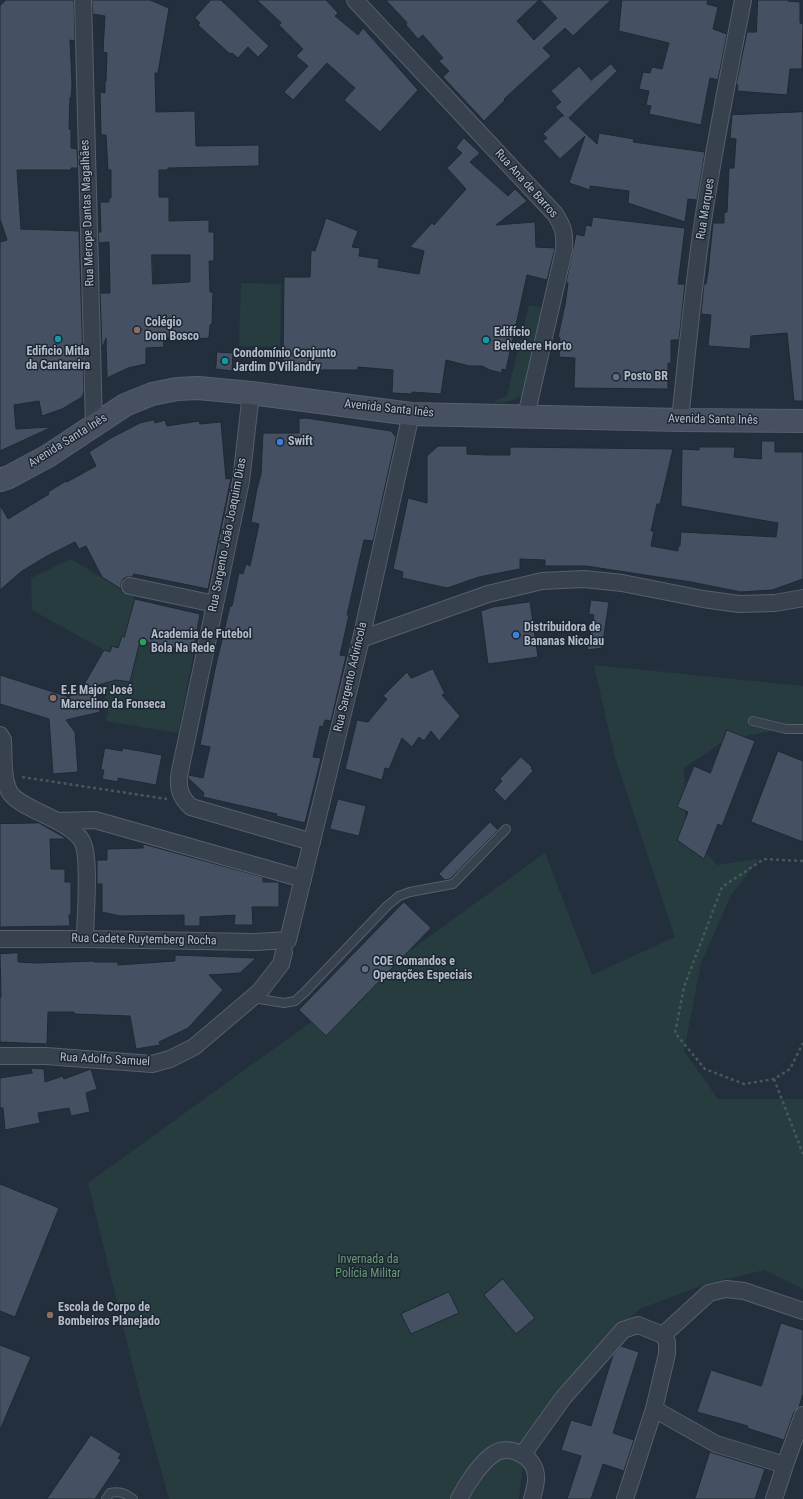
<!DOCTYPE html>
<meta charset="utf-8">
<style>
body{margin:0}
canvas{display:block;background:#242f3e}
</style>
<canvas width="803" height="1499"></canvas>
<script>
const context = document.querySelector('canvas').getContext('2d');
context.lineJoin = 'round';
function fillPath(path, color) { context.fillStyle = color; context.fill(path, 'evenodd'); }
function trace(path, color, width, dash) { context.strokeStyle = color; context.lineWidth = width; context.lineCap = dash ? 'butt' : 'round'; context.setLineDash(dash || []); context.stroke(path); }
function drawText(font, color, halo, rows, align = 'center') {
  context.font = font + ' "Roboto Condensed",sans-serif'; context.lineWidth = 3; context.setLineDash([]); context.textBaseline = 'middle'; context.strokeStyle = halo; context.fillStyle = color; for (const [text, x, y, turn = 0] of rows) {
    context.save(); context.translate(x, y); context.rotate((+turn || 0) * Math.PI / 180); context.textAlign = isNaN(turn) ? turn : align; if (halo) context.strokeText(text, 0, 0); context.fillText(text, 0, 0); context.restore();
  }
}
fillPath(new Path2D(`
 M 241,283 L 281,284 L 280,347 L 239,346 Z
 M 529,305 L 543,308 L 523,393 C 515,402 506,402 494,403 L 495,401 L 507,396 Z
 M 71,559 L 132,596 L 135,599 L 201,614 L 178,733 L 106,721 L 108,712 L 100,672 L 93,669 L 104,650 L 32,610 L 31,578 Z
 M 594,665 L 803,686 L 803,725 L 725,740 L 684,768 L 686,831 L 717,865 L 759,859 L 731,895 L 701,963 L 684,1051 L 718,1099 L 803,1099 L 803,1289 L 764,1270 L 706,1284 L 639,1309 L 563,1393 L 525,1446 L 519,1499 L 169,1499 L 137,1383 L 88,1183 L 545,853 L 592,975 L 675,937 L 615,757 Z`), '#263c3f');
const building = new Path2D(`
 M 6,0 L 74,0 L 75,41 L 70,40 L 72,85 L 71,98 L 70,97 L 69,129 L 71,129 L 71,148 L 77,149 L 78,168 L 71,168 L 71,170 L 17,170 L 21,229 L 79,231 L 84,392 L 82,397 L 62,409 L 42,416 L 39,401 L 14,405 L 16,429 L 50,427 L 50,428 L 0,451 L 0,242 L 7,240 L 0,219 L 0,6 Z
 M 92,0 L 150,0 L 169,8 L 158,73 L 155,73 L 156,112 L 195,111 L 196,146 L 259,145 L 259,166 L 168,168 L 168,170 L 159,170 L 159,197 L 169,197 L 169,221 L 209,220 L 209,232 L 214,232 L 214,261 L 209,261 L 210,292 L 213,292 L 212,324 L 210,325 L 209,338 L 190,339 L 190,337 L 163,338 L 164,347 L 146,348 L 146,364 L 128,368 L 107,378 L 106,338 L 102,349 L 100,293 L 110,293 L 109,242 L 99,243 L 98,232 L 101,232 L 100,202 L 109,202 L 109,198 L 111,198 L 111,170 L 108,170 L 106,135 L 101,135 L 100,92 L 105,93 L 105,81 L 106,81 L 107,53 L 103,52 L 105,16 L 93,14 ZM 152,255 L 190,255 L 190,282 L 153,284 Z
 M 211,0 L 221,0 L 269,46 L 258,57 L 248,47 L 238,58 L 232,53 L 230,54 L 198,25 L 200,23 L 195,18 Z
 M 257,0 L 326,0 L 338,13 L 335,16 L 358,35 L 363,28 L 418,90 L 380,132 L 344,100 L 355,88 L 327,63 L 293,100 L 284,92 L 308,66 L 296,56 L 303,49 L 279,25 L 281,23 Z
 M 386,0 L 539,0 L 517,21 L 534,40 L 557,18 L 540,0 L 611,0 L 573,36 L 565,28 L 543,48 L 551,56 L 504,99 L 505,100 L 484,121 L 443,77 L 449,71 L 439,61 L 443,58 L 423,35 L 418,39 L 406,25 L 407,23 Z
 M 622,0 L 708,0 L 707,4 L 718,7 L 713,29 L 727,34 L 718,80 L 710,78 L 701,125 L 649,114 L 651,106 L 646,105 L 649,91 L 639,89 L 643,72 L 650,73 L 652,67 L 662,69 L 669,43 L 619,31 Z
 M 758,0 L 788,0 L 788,1 L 800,2 L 800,23 L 803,24 L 802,69 L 790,69 L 787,95 L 737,91 L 738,85 L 736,85 L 747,32 L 756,32 Z
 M 611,64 L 617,71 L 569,118 L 597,144 L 599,133 L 634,139 L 633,142 L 705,152 L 697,200 L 688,199 L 685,222 L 628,203 L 629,191 L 590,186 L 590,190 L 569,183 L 585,136 L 560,159 L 543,141 L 547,138 L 543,134 L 562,116 L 564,116 L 555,107 L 561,102 L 551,91 L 579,66 L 591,80 Z
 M 803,112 L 803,401 L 794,401 L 787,333 L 751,336 L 750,349 L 708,346 L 711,315 L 701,314 L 704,284 L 706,284 L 708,272 L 713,223 L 724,223 L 724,213 L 727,212 L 729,168 L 734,168 L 736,139 L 730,138 L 732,115 Z
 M 464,138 L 480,153 L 470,162 L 508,196 L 515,189 L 527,201 L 496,225 L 535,222 L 536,247 L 555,248 L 547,280 L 527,275 L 506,370 L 502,369 L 502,373 L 490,370 L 482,366 L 469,366 L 446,360 L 441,394 L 412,392 L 412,394 L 392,393 L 393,370 L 358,367 L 358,370 L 308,370 L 308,364 L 283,363 L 284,277 L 310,277 L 311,250 L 315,251 L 326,218 L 358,231 L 352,247 L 360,248 L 359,256 L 379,259 L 378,267 L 419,274 L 424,251 L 410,247 L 432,223 L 434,225 L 466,189 L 447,168 L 462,153 L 456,148 Z
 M 593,217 L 685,228 L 678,284 L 685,284 L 679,340 L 671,340 L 671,363 L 668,363 L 668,389 L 574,388 L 575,358 L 559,357 L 560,338 L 558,337 L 565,305 L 568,283 L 566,283 L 576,234 L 584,236 L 586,225 L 591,226 Z
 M 217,352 L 233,353 L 232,371 L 216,369 Z
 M 306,418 L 391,431 L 396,437 L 373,541 L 364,540 L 354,584 L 347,615 L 349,615 L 340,655 L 346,656 L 331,721 L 325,720 L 323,727 L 320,726 L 313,757 L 321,758 L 305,823 L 276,816 L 277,814 L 203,797 L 204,793 L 188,778 L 189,775 L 203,778 L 210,747 L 200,745 L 215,669 L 230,606 L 232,606 L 239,573 L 243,574 L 246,564 L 250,566 L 259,524 L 251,522 L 257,489 L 261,474 L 263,433 L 299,433 L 299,419 Z
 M 154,420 L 155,423 L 165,420 L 167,426 L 199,421 L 200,424 L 221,422 L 226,479 L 231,478 L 208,589 L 134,574 L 132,577 L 127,577 L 123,579 L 121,584 L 121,589 L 102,577 L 86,546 L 79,549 L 75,542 L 47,556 L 22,571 L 0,590 L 0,505 L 8,519 L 49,494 L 48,492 L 66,481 L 67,482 L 96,466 L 89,452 L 111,438 L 140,423 Z
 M 762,441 L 775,441 L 775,452 L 803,452 L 803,579 L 772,590 L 741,592 L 691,582 L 586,566 L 545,566 L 545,560 L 520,559 L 520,569 L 479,577 L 447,588 L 402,578 L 403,572 L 393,569 L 408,498 L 427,503 L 427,456 L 438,446 L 467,446 L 467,454 L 487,455 L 510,455 L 510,447 L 673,449 L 660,504 L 657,504 L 651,531 L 654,531 L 651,546 L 678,551 L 678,546 L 680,546 L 681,532 L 776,537 L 778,523 L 681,506 L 682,449 L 699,450 L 699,447 L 735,447 L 734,457 L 761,459 Z
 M 135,599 L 200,614 L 193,652 L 140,641 L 130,682 L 116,680 L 95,686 L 100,712 L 66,720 L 75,732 L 78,772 L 53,774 L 49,719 L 0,704 L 0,675 L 69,697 L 82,688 L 104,650 L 110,652 L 112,646 L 118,648 L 122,636 L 124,637 Z
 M 591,600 L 609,602 L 602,648 L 587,650 L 594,615 L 589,614 Z
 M 530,602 L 538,657 L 488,664 L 481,611 L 493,607 Z
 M 433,669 L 445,694 L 442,695 L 460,716 L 439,741 L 431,731 L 424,741 L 419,737 L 412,747 L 402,738 L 389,769 L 385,768 L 382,780 L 345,769 L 357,720 L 368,722 L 387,699 L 383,696 L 407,672 L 411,678 Z
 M 727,730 L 755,741 L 722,826 L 718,824 L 704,859 L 677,840 L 688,812 L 677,807 L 694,766 L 710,773 Z
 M 105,748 L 122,751 L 123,748 L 162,755 L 156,785 L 118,778 L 118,782 L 102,779 L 104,770 L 101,770 Z
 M 778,751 L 803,761 L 803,842 L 751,822 Z
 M 521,757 L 532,767 L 531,768 L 533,771 L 505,801 L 494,790 L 502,781 L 500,779 Z
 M 338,799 L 366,806 L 359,836 L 330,829 Z
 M 490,822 L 498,830 L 450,879 L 445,880 L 439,874 Z
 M 39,823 L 67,839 L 50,839 L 51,869 L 65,869 L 65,882 L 71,882 L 71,914 L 69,915 L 70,926 L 0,927 L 0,824 Z
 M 143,844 L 263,877 L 263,882 L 279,882 L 279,907 L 252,907 L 253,925 L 234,925 L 235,915 L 200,917 L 200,926 L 184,926 L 184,915 L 120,916 L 102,912 L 102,884 L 97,884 L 97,860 L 107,860 L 107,849 L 143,848 Z
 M 404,902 L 431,928 L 326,1036 L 299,1010 Z
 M 18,953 L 18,962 L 37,963 L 94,961 L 94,962 L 118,962 L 118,965 L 175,961 L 175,955 L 256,958 L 240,973 L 209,975 L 223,990 L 188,1028 L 159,1042 L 160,1045 L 136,1049 L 130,1016 L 74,1014 L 74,1012 L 48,1012 L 47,1044 L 0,1042 L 0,997 L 1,997 L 0,954 Z
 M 31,1068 L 44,1069 L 45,1082 L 63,1076 L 64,1079 L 91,1069 L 97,1089 L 86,1093 L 90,1112 L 71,1116 L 69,1108 L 38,1113 L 40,1123 L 5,1130 L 3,1108 L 0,1108 L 0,1078 L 32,1073 Z
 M 0,1184 L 59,1208 L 15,1317 L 0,1311 Z
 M 503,1279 L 535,1318 L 516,1334 L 484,1295 Z
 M 449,1292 L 459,1313 L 411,1334 L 401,1314 Z
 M 781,1323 L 803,1330 L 803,1394 L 799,1407 L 794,1412 L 784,1440 L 747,1428 L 748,1426 L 697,1412 L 711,1370 L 761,1386 Z
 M 0,1345 L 31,1357 L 0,1430 Z
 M 621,1346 L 639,1352 L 613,1433 L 634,1440 L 624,1471 L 603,1464 L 591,1499 L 567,1499 L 581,1456 L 561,1450 L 571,1420 L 591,1426 L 613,1355 Z
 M 91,1435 L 121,1454 L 118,1458 L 121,1460 L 95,1499 L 47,1499 Z
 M 710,1452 L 765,1469 L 755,1499 L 695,1499 Z`);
fillPath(building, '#455162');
trace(building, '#1f2835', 1);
const service = new Path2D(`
 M 753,721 L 786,729 L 803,729
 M 253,998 L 284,1003 L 295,1001 L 304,993 L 387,906 L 399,896 L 410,892 L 453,884 L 506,829
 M 106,1499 L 110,1493 C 120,1491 125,1493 133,1499`);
const minor = new Path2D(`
 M 83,0 L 94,425
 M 355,0 L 555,214 C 564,228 565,234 564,250 L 526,416
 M 251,393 L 241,481 L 180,771 C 177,786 179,796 191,807 L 312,842
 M 680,420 C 687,353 693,287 703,221 C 714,147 729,73 743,0
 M 130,586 L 215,604
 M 361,639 L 488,594 L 542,581 L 584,579 L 622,583 L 703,599 L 739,604 L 775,603 L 803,598
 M 0,735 L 3,740 C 4,756 2,776 9,791 C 18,809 69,819 82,841 C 91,857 85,918 85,939
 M 57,821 L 95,820 L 303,879
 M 0,939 L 85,939 L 256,942 L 288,940 L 361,639 L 411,414
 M 0,1056 L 46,1056 L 152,1064 L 170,1059 L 194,1047 L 260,991 L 281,964 L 284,952
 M 663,1335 L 709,1293 L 726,1289 L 744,1291 L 803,1311
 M 654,1409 L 716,1444 L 785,1465 L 774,1499
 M 523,1454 L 563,1398 L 623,1330 L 638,1325 L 663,1335 L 667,1342 L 667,1354 L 654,1409 L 625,1499
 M 785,1465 L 803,1415
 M 459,1499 C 466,1485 479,1465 492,1455 C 508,1443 534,1455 536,1475 C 537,1482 534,1492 532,1499`);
const secondary = new Path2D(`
 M 0,480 L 9,477 L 48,456 L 125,405 L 152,394 L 177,389 L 198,388 L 251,393 L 411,414 L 680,420 L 803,421`);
trace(service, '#565f6c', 10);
trace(minor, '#565f6c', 18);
trace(secondary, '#565f6c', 24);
trace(new Path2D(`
 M 22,777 L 167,799
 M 803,861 L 764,859 L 722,887 L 684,987 L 675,1033 L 705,1069 L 744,1084 L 774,1079 L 790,1069 L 803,1043
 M 774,1079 L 803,1154`), '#44595c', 2.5, [3, 3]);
trace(service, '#38414e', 8);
trace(minor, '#38414e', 16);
trace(secondary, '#465061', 22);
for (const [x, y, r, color] of [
 [137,330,4,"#8d6e63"],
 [58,339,4,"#0f9aa8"],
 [486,340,4,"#0f9aa8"],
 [225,361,4,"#0f9aa8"],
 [616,377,4,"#5c6f8a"],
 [280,442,4,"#3f7fe0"],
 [516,635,4,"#3f7fe0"],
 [143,642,4,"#2e9e5b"],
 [53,698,4,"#8d6e63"],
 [365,969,4,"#5c6f8a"],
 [50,1315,4,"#8d6e63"]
]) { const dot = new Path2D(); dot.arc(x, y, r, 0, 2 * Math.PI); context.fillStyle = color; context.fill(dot); trace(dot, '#1d2633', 1.5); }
drawText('12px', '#b4bcc9', '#1d2633', [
 ["Rua Ana de Barros",526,184,48],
 ["Rua Marques",706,209,-81],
 ["Rua Merope Dantas Magalhães",88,213,-92],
 ["Avenida Santa Inês",389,409,6],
 ["Avenida Santa Inês",713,420,1],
 ["Avenida Santa Inês",68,441,-32],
 ["Rua Sargento João Joaquim Dias",228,535,-79],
 ["Rua Sargento Advíncola",351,677,-77],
 ["Rua Cadete Ruytemberg Rocha",144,940,1],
 ["Rua Adolfo Samuel",105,1060,3]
]);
drawText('bold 12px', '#b4bcc9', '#1d2633', [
 ["Colégio",145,323],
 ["Dom Bosco",145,337],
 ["Edifício",494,333],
 ["Belvedere Horto",494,347],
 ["Edificio Mitla",58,352,"center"],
 ["da Cantareira",58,366,"center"],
 ["Condomínio Conjunto",233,354],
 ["Jardim D'Villandry",233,368],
 ["Posto BR",624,377],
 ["Swift",288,442],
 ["Distribuidora de",524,628],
 ["Bananas Nicolau",524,642],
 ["Academia de Futebol",151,635],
 ["Bola Na Rede",151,649],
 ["E.E Major José",61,691],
 ["Marcelino da Fonseca",61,705],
 ["COE Comandos e",373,962],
 ["Operações Especiais",373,976],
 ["Escola de Corpo de",58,1308],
 ["Bombeiros Planejado",58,1322]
], 'left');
drawText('12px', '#6b9a76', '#1d2633', [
 ["Invernada da",368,1260],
 ["Polícia Militar",368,1274]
]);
</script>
